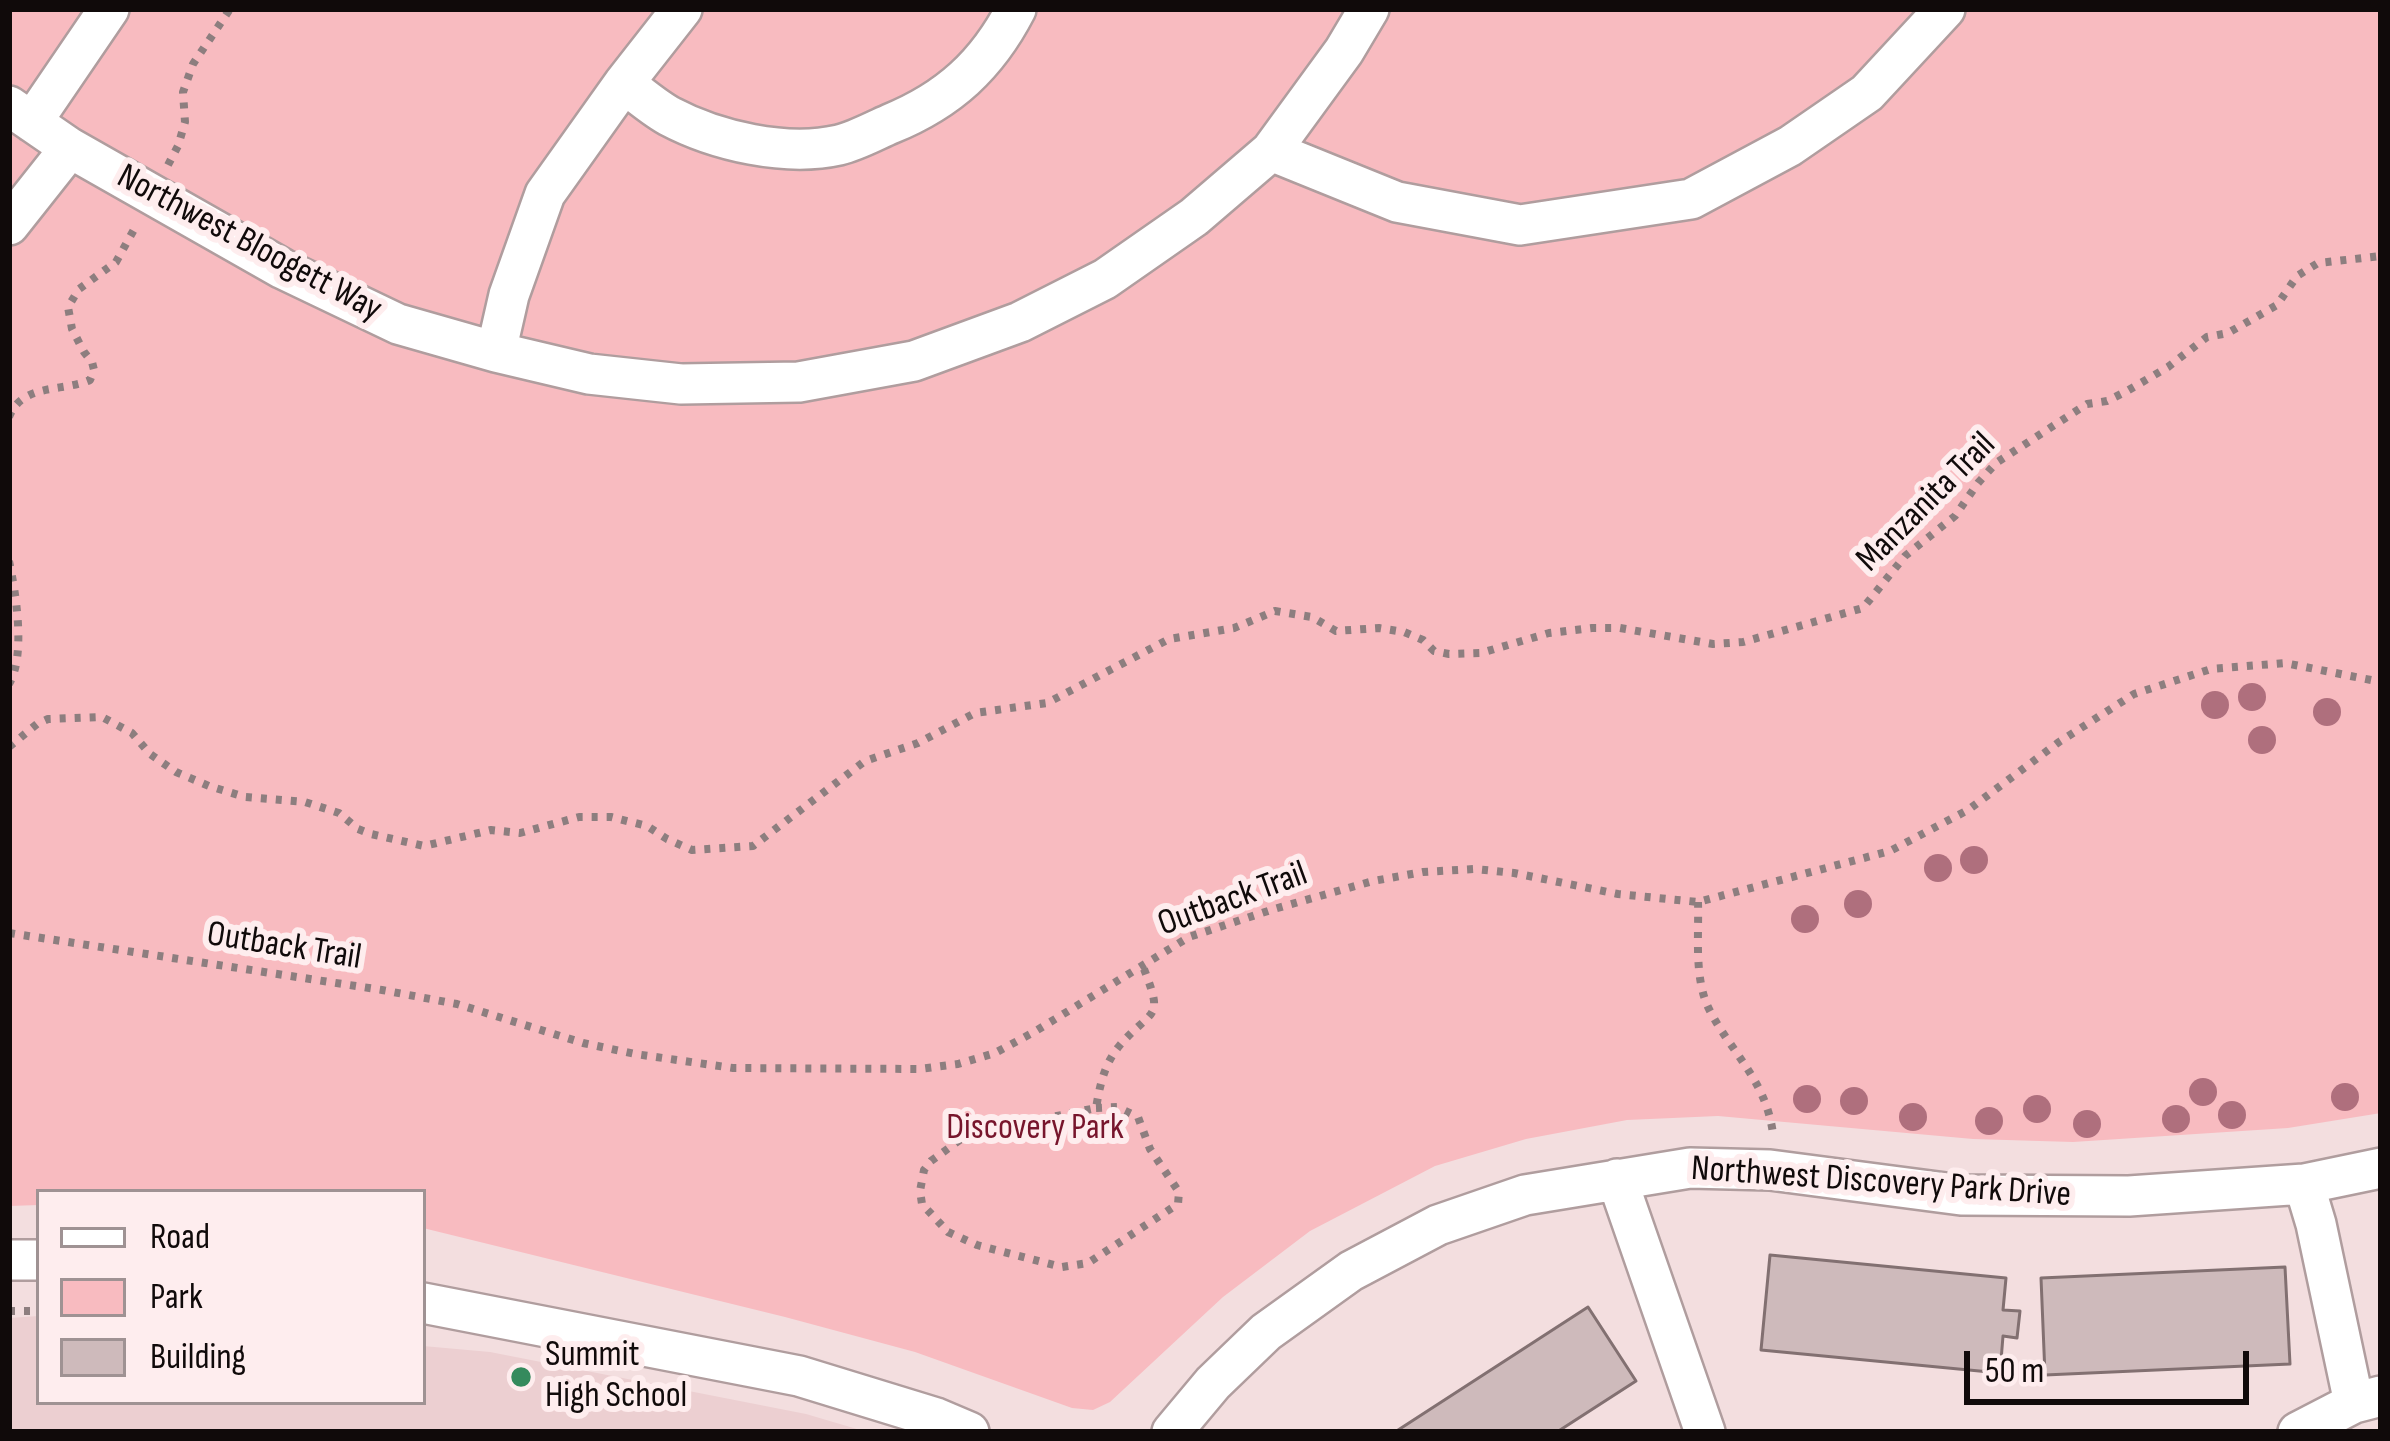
<!DOCTYPE html>
<style>
body{margin:0}
#map{position:relative;width:2390px;height:1441px;overflow:hidden;background:#f3dedf;font-family:"Sofia Sans Condensed",sans-serif}
canvas{display:block}
.frame{position:absolute;inset:0;border:12px solid #100a0a;pointer-events:none}
.legend{position:absolute;left:36px;top:1189px;width:390px;height:216px;box-sizing:border-box;background:#feedee;border:3px solid #9f9293;margin:0;padding:15px 21px;list-style:none;font-size:36px;color:#100a0a}
.legend li{display:flex;align-items:center;gap:24px;height:60px}
.legend b{width:60px;border:3px solid #9f9293}
.scale{position:absolute;left:1964px;top:1351px;width:285px;height:54px;box-sizing:border-box;border:6px solid #100a0a;border-top:0;padding-left:15px;font-size:36px;line-height:42px;white-space:nowrap;color:#100a0a;-webkit-text-stroke:9px #feedee;paint-order:stroke}
</style>
<div id="map">
<canvas width="2390" height="1441"></canvas>
<div class="frame"></div>
<ul class="legend">
<li><b style="height:15px;background:#fff"></b>Road</li>
<li><b style="height:33px;background:#f8bbc0"></b>Park</li>
<li><b style="height:33px;background:#cebabb"></b>Building</li>
</ul>
<div class="scale">50 m</div>
</div>
<script>
const context = document.querySelector('canvas').getContext('2d');
context.lineJoin = 'round';
function fillPath(path, color) { context.fillStyle = color; context.fill(path, 'evenodd'); }
function trace(path, color, width, dash) { context.strokeStyle = color; context.lineWidth = width; context.lineCap = dash ? 'butt' : 'round'; context.setLineDash(dash || []); context.stroke(path); }
function drawText(font, color, halo, rows, align = 'center') {
  context.font = font + ' "Sofia Sans Condensed",sans-serif'; context.lineWidth = 12; context.setLineDash([]); context.textBaseline = 'middle'; context.strokeStyle = halo; context.fillStyle = color; for (const [text, x, y, turn = 0] of rows) {
    context.save(); context.translate(x, y); context.rotate((+turn || 0) * Math.PI / 180); context.textAlign = isNaN(turn) ? turn : align; if (halo) context.strokeText(text, 0, 0); context.fillText(text, 0, 0); context.restore();
  }
}
fillPath(new Path2D(`
 M 39,1316 L 39,1402 L 423,1402 L 423,1346 L 490,1352 L 806,1414 L 867,1432 L 9,1432 L 9,1318 Z`), '#eccfd1');
fillPath(new Path2D(`
 M 9,9 L 2381,9 L 2381,1113 L 2288,1128 L 2073,1142 L 1973,1139 L 1718,1116 L 1627,1120 L 1526,1139 L 1435,1166 L 1310,1231 L 1223,1297 L 1110,1402 L 1093,1410 L 1072,1408 L 915,1352 L 785,1317 L 423,1228 L 423,1192 L 39,1192 L 39,1205 L 9,1206 Z`), '#f8bbc0');
const building = new Path2D(`
 M 1770,1255 L 2006,1278 L 2003,1310 L 2020,1311 L 2017,1338 L 2003,1336 L 2000,1373 L 1761,1350 Z
 M 2285,1267 L 2290,1364 L 2045,1375 L 2041,1278 Z
 M 1588,1307 L 1636,1381 L 1557,1432 L 1395,1432 Z`);
fillPath(building, '#cebabb');
trace(building, '#827071', 3);
const minor = new Path2D(`
 M 624,83 C 638,94 653,107 669,116 C 716,141 786,157 839,145 C 856,141 874,131 890,124 C 949,100 987,65 1016,9
 M 9,106 L 70,148 L 283,269 L 398,324 L 496,352 L 589,374 L 681,384 L 799,382 L 914,361 L 1020,322 L 1105,279 L 1194,217 L 1271,151 L 1344,51 L 1369,9
 M 32,122 L 109,9
 M 1271,151 L 1397,202 L 1520,225 L 1691,199 L 1790,146 L 1867,93 L 1945,9
 M 9,225 L 70,148
 M 496,352 L 509,295 L 545,194 L 624,83 L 682,9
 M 1617,1179 L 1705,1432
 M 2304,1184 L 2316,1224 L 2354,1403
 M 9,1260 L 39,1260
 M 423,1303 L 799,1376 L 936,1418 L 969,1432
 M 1172,1432 L 1213,1383 L 1266,1332 L 1351,1271 L 1438,1225 L 1525,1195 L 1690,1168 L 1770,1170 L 1961,1195 L 2129,1196 L 2304,1184 L 2381,1168
 M 2298,1432 L 2354,1403 L 2381,1396`);
trace(minor, '#b09d9e', 44);
trace(new Path2D(`
 M 168,165 L 178,146 L 185,122 L 183,92 L 193,64 L 230,9
 M 9,417 C 22,383 63,392 90,380 L 94,370 L 92,362 L 84,352 L 72,329 L 68,307 L 79,289 L 116,262 L 136,226
 M 9,561 C 16,594 26,655 9,684
 M 9,747 L 37,724 L 48,719 L 102,717 L 132,733 L 150,754 L 176,772 L 209,786 L 245,797 L 305,802 L 339,813 L 358,829 L 371,834 L 424,846 L 491,830 L 520,833 L 579,817 L 611,817 L 647,826 L 667,839 L 692,850 L 753,846 L 865,761 L 918,743 L 975,713 L 1047,703 L 1169,639 L 1234,628 L 1275,611 L 1312,617 L 1336,631 L 1379,628 L 1404,632 L 1423,640 L 1434,651 L 1449,654 L 1481,653 L 1549,633 L 1592,628 L 1620,628 L 1713,644 L 1743,642 L 1863,608 L 1905,556 L 1955,516 L 1978,483 L 1996,463 L 2087,404 L 2107,401 L 2127,391 L 2168,367 L 2207,337 L 2228,333 L 2277,305 L 2297,276 L 2318,263 L 2381,256
 M 1698,902 C 1699,935 1694,976 1708,1007 C 1730,1052 1766,1079 1773,1134
 M 9,933 L 382,990 L 457,1004 L 583,1043 L 635,1054 L 733,1068 L 919,1069 L 958,1064 L 995,1053 L 1034,1032 L 1189,937 L 1274,909 L 1373,881 L 1423,872 L 1475,869 L 1514,873 L 1618,894 L 1698,902 L 1890,851 L 1968,810 L 2059,742 L 2134,694 L 2211,669 L 2285,663 L 2381,682
 M 1096,1108 L 1117,1107 L 1138,1117 L 1150,1149 L 1179,1192 L 1178,1204 L 1088,1263 L 1062,1267 L 977,1245 L 948,1232 L 922,1204 L 920,1191 L 924,1170 L 931,1161 L 968,1134 L 1096,1108 C 1100,1085 1104,1064 1120,1045 C 1154,1006 1165,1022 1142,964
 M 9,1311 L 39,1311`), '#8d7e7f', 8, [6, 9]);
trace(minor, '#fff', 39);
context.fillStyle = '#af6f7d';
for (const [x, y] of [
 [2252,697],
 [2215,705],
 [2327,712],
 [2262,740],
 [1974,860],
 [1938,868],
 [1858,904],
 [1805,919],
 [2203,1092],
 [2345,1097],
 [1807,1099],
 [1854,1101],
 [2037,1109],
 [2232,1115],
 [1913,1117],
 [2176,1119],
 [1989,1121],
 [2087,1124]
]) { context.beginPath(); context.arc(x, y, 14, 0, 2 * Math.PI); context.fill(); }
for (const [x, y, r, color] of [
 [521,1377,12,"#358a5d"]
]) { const dot = new Path2D(); dot.arc(x, y, r, 0, 2 * Math.PI); context.fillStyle = color; context.fill(dot); trace(dot, '#feedee', 4.5); }
drawText('36px', '#100a0a', '#feedee', [
 ["Northwest Bloogett Way",249,244,28],
 ["Manzanita Trail",1927,503,-45],
 ["Outback Trail",1233,900,-20],
 ["Outback Trail",284,947,9],
 ["Northwest Discovery Park Drive",1881,1183,4]
]);
drawText('36px', '#77152c', '#feedee', [
 ["Discovery Park",1035,1129]
]);
drawText('36px', '#100a0a', '#feedee', [
 ["Summit",545,1356],
 ["High School",545,1397]
], 'left');
</script>
